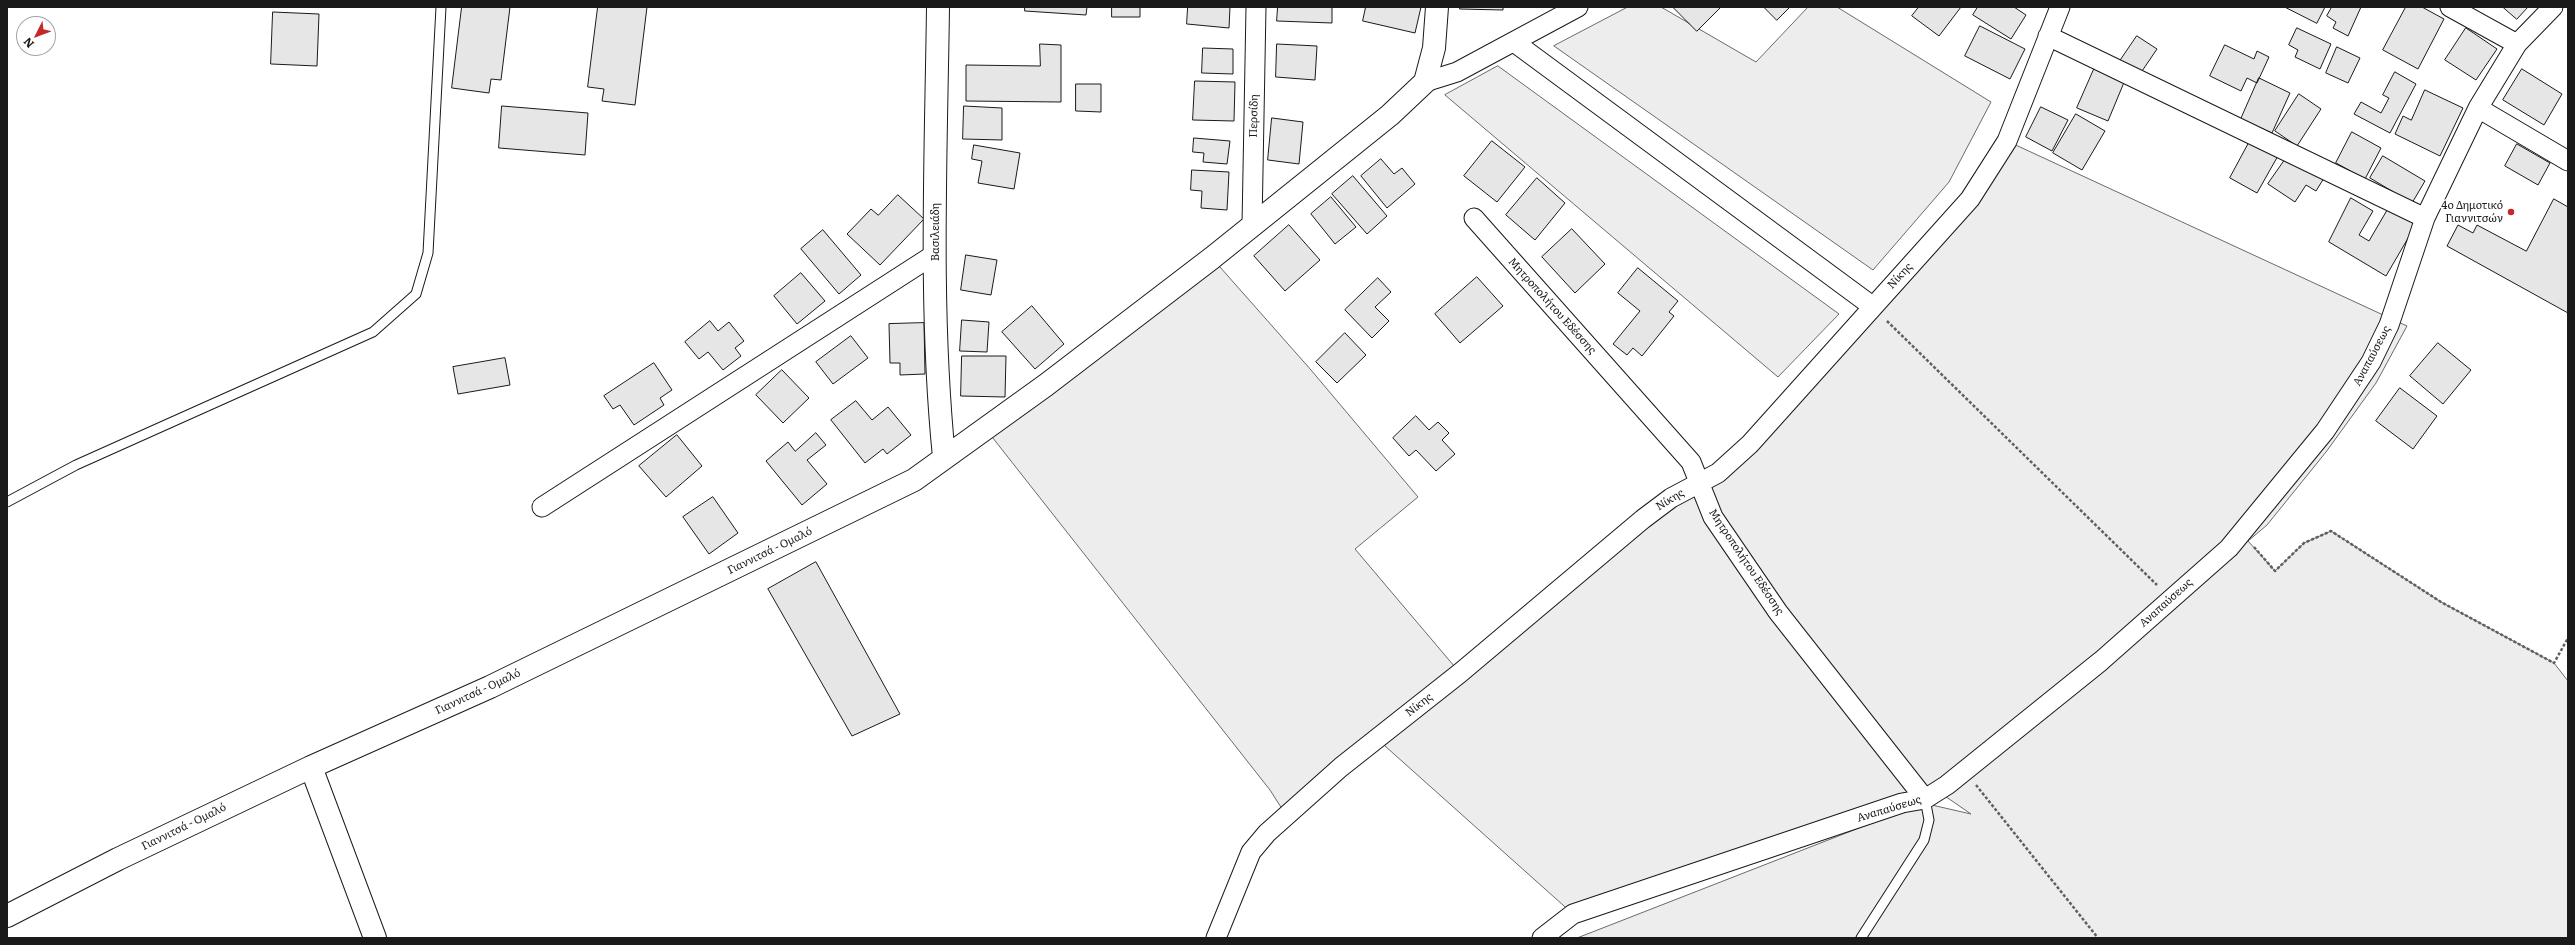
<!DOCTYPE html>
<meta charset="utf-8">
<style>
body{margin:0}
#map{position:relative;width:2575px;height:945px;overflow:hidden;background:#fff;font-family:Literata,serif}
canvas{display:block}
.frame{position:absolute;inset:0;border:8px solid #1a1a1a;pointer-events:none}
.north{position:absolute;left:16px;top:16px;width:40px;height:40px;box-sizing:border-box;background:#fff;border:1px solid #a3a3a3;border-radius:50%;rotate:228deg;font-size:11px;font-weight:700;line-height:16px;text-align:center;color:#1a1a1a}
.north::after{content:'';display:block;margin:auto;width:14px;height:18px;background:#c62828;clip-path:polygon(50% 0,100% 100%,50% 72%,0 100%)}
</style>
<div id="map">
<canvas width="2575" height="945"></canvas>
<div class="frame"></div>
<div class="north">N</div>
</div>
<script>
const context = document.querySelector('canvas').getContext('2d');
context.lineJoin = 'round';
function fillPath(path, color) { context.fillStyle = color; context.fill(path, 'evenodd'); }
function trace(path, color, width, dash) { context.strokeStyle = color; context.lineWidth = width; context.lineCap = dash ? 'butt' : 'round'; context.setLineDash(dash || []); context.stroke(path); }
function drawText(font, color, halo, rows, align = 'center') {
  context.font = font + ' Literata,serif'; context.lineWidth = 3; context.setLineDash([]); context.textBaseline = 'middle'; context.strokeStyle = halo; context.fillStyle = color; for (const [text, x, y, turn = 0] of rows) {
    context.save(); context.translate(x, y); context.rotate((+turn || 0) * Math.PI / 180); context.textAlign = isNaN(turn) ? turn : align; if (halo) context.strokeText(text, 0, 0); context.fillText(text, 0, 0); context.restore();
  }
}
const built = new Path2D(`
 M 1628,7 L 1661,7 L 1756,62 L 1808,7 L 1837,7 L 1991,102 L 1949,182 L 1873,270 L 1554,46 Z
 M 1498,66 L 1839,314 L 1778,377 L 1445,95 Z
 M 2007,141 L 2407,326 L 2376,383 L 2326,452 L 2267,525 L 2248,541 L 2275,571 L 2304,543 L 2331,531 L 2441,602 L 2554,663 L 2568,681 L 2568,938 L 1577,938 L 1923,803 L 1971,814 L 1939,792 L 1573,914 L 1385,746 L 1379,737 L 1286,815 L 1270,790 L 985,428 L 1212,258 L 1311,370 L 1418,497 L 1355,549 L 1460,673 L 1718,473 L 1788,403 Z`);
fillPath(built, '#ededed');
trace(built, '#6a6a6a', 1);
const building = new Path2D(`
 M 462,7 L 510,7 L 501,80 L 491,79 L 489,93 L 452,88 Z
 M 598,7 L 647,7 L 635,105 L 602,101 L 604,89 L 588,87 Z
 M 1025,7 L 1087,7 L 1086,15 L 1025,11 Z
 M 1112,7 L 1140,7 L 1140,17 L 1112,17 Z
 M 1188,7 L 1230,7 L 1229,28 L 1187,24 Z
 M 1278,7 L 1332,7 L 1332,23 L 1277,21 Z
 M 1366,7 L 1421,7 L 1415,33 L 1363,21 Z
 M 1460,7 L 1503,7 L 1503,10 L 1460,9 Z
 M 1673,7 L 1721,7 L 1697,31 Z
 M 1764,7 L 1790,7 L 1777,20 Z
 M 1919,7 L 1961,7 L 1939,36 L 1912,16 Z
 M 1978,7 L 2014,7 L 2026,15 L 2011,39 L 1973,15 Z
 M 2285,7 L 2325,7 L 2317,23 Z
 M 2332,7 L 2361,7 L 2348,36 L 2333,28 L 2336,22 L 2327,16 Z
 M 2406,7 L 2422,7 L 2444,19 L 2418,69 L 2383,50 Z
 M 2503,7 L 2528,7 L 2517,19 Z
 M 273,12 L 319,14 L 317,66 L 271,64 Z
 M 1980,26 L 2025,49 L 2010,79 L 1965,56 Z
 M 2297,28 L 2331,44 L 2320,69 L 2295,57 L 2298,50 L 2289,45 Z
 M 2466,28 L 2497,49 L 2476,80 L 2445,60 Z
 M 2137,36 L 2157,49 L 2140,74 L 2120,61 Z
 M 1040,44 L 1061,45 L 1061,102 L 966,101 L 966,65 L 1040,66 Z
 M 1277,44 L 1317,46 L 1315,80 L 1276,77 Z
 M 2225,45 L 2254,59 L 2257,51 L 2269,57 L 2257,83 L 2247,78 L 2241,91 L 2210,76 Z
 M 2337,47 L 2360,58 L 2348,83 L 2326,73 Z
 M 1203,48 L 1233,49 L 1233,74 L 1202,73 Z
 M 2095,67 L 2125,80 L 2108,121 L 2077,108 Z
 M 2522,69 L 2562,94 L 2544,125 L 2503,100 Z
 M 2395,72 L 2416,84 L 2390,133 L 2354,114 L 2361,102 L 2381,113 L 2389,98 L 2383,95 Z
 M 2259,78 L 2290,93 L 2272,133 L 2241,119 Z
 M 1195,81 L 1235,82 L 1234,121 L 1193,120 Z
 M 1076,84 L 1101,84 L 1101,112 L 1076,111 Z
 M 2425,90 L 2463,108 L 2440,156 L 2395,134 L 2403,116 L 2411,120 Z
 M 2299,94 L 2321,109 L 2297,146 L 2275,131 Z
 M 502,106 L 588,113 L 585,155 L 499,148 Z
 M 964,106 L 1002,108 L 1002,140 L 963,139 Z
 M 2041,107 L 2068,120 L 2052,151 L 2026,137 Z
 M 2076,114 L 2105,131 L 2082,170 L 2053,153 Z
 M 1272,118 L 1303,122 L 1299,164 L 1268,160 Z
 M 2352,132 L 2381,148 L 2365,179 L 2336,163 Z
 M 1194,138 L 1230,141 L 1227,164 L 1203,162 L 1204,153 L 1193,152 Z
 M 2251,139 L 2279,154 L 2257,193 L 2230,178 Z
 M 1492,141 L 1525,167 L 1497,202 L 1464,176 Z
 M 2517,144 L 2550,163 L 2538,185 L 2505,166 Z
 M 974,145 L 1020,153 L 1014,189 L 978,183 L 982,161 L 972,159 Z
 M 2289,154 L 2324,178 L 2316,191 L 2306,185 L 2295,202 L 2268,184 Z
 M 2383,156 L 2425,181 L 2412,203 L 2370,178 Z
 M 1381,159 L 1394,174 L 1402,168 L 1415,184 L 1387,208 L 1361,176 Z
 M 1192,170 L 1229,172 L 1227,210 L 1201,208 L 1202,191 L 1191,190 Z
 M 1353,176 L 1387,216 L 1367,234 L 1332,194 Z
 M 1537,178 L 1565,203 L 1535,240 L 1506,215 Z
 M 898,195 L 924,219 L 880,265 L 847,234 L 871,209 L 878,215 Z
 M 1331,197 L 1356,227 L 1335,244 L 1311,214 Z
 M 2351,198 L 2373,211 L 2359,235 L 2369,241 L 2390,205 L 2418,221 L 2386,276 L 2329,242 Z
 M 2554,199 L 2568,207 L 2568,313 L 2447,246 L 2458,225 L 2473,233 L 2477,225 L 2526,251 Z
 M 1289,225 L 1320,260 L 1285,291 L 1254,256 Z
 M 1572,229 L 1605,264 L 1575,293 L 1542,257 Z
 M 823,230 L 861,275 L 839,294 L 801,249 Z
 M 966,255 L 997,260 L 991,295 L 961,290 Z
 M 1638,268 L 1678,301 L 1669,312 L 1674,316 L 1642,356 L 1633,348 L 1627,355 L 1613,344 L 1640,311 L 1618,293 Z
 M 801,273 L 825,301 L 797,324 L 774,296 Z
 M 1477,277 L 1503,306 L 1460,343 L 1435,314 Z
 M 1378,278 L 1391,292 L 1375,307 L 1389,321 L 1372,338 L 1345,310 Z
 M 1032,306 L 1064,344 L 1035,369 L 1002,332 Z
 M 962,320 L 989,322 L 987,352 L 960,351 Z
 M 710,321 L 718,331 L 729,322 L 744,341 L 735,348 L 741,356 L 723,370 L 708,352 L 699,359 L 685,342 Z
 M 924,323 L 925,374 L 900,375 L 900,363 L 890,363 L 889,324 Z
 M 1345,333 L 1366,355 L 1337,383 L 1316,362 Z
 M 851,336 L 868,358 L 833,384 L 816,362 Z
 M 2438,343 L 2471,370 L 2443,404 L 2410,376 Z
 M 962,356 L 1006,356 L 1005,397 L 961,396 Z
 M 505,358 L 510,385 L 458,394 L 453,367 Z
 M 654,363 L 672,390 L 660,398 L 664,405 L 634,425 L 620,405 L 613,409 L 604,396 Z
 M 782,370 L 809,398 L 783,423 L 756,395 Z
 M 2400,388 L 2437,416 L 2413,449 L 2376,421 Z
 M 856,401 L 872,420 L 888,407 L 911,435 L 887,454 L 883,449 L 865,463 L 831,420 Z
 M 1416,416 L 1429,430 L 1438,422 L 1449,433 L 1442,440 L 1455,454 L 1436,471 L 1416,450 L 1409,456 L 1393,438 Z
 M 816,433 L 826,445 L 807,460 L 827,484 L 802,505 L 766,461 L 788,442 L 795,451 Z
 M 677,435 L 702,466 L 666,497 L 639,466 Z
 M 713,497 L 738,533 L 709,554 L 683,517 Z
 M 816,562 L 900,714 L 852,736 L 768,589 Z`);
fillPath(building, '#e6e6e6');
trace(building, '#1a1a1a', 1);
const service = new Path2D(`
 M 7,502 L 76,465 L 373,332 L 416,294 L 428,253 L 441,7
 M 1861,938 L 1924,840 L 1929,820 L 1925,799`);
const minor = new Path2D(`
 M 2450,7 L 2517,44
 M 2048,36 L 2425,218
 M 1514,42 L 1872,306
 M 1425,82 L 1457,72 L 1578,7
 M 2478,108 L 2568,161
 M 1474,218 L 1691,462 L 1713,517 L 1778,612 L 1925,799
 M 1252,225 L 1256,7
 M 542,507 L 935,254
 M 1216,938 L 1251,852 L 1267,833 L 1341,767 L 1460,673 L 1643,519 L 1671,498 L 1718,473 L 1750,444 L 1970,199 L 2007,141 L 2060,7
 M 1542,938 L 1573,914 L 1902,803 L 1925,799 L 1947,785 L 2101,661 L 2229,548 L 2325,431 L 2371,362 L 2389,325 L 2425,218 L 2478,108 L 2517,44 L 2553,7`);
const tertiary = new Path2D(`
 M 938,7 C 936,157 929,308 944,457
 M 311,767 L 375,938
 M 7,916 L 118,859 L 311,767 L 490,687 L 914,480 L 1046,385 L 1212,258 L 1390,115 L 1425,82 L 1434,48 L 1437,7`);
trace(service, '#1a1a1a', 11);
trace(minor, '#1a1a1a', 21);
trace(tertiary, '#1a1a1a', 24);
trace(new Path2D(`
 M 1887,321 L 2157,585
 M 2254,547 L 2275,571 L 2304,543 L 2331,531 L 2441,602 L 2554,663 L 2568,638
 M 1976,785 L 2098,938`), '#5f5f5f', 2.5, [3, 2]);
trace(service, '#fff', 9);
trace(minor, '#fff', 19);
trace(tertiary, '#fff', 22);
for (const [x, y, r, color] of [
 [2511,212,4,"#c62828"]
]) { const dot = new Path2D(); dot.arc(x, y, r, 0, 2 * Math.PI); context.fillStyle = color; context.fill(dot); trace(dot, '#fff', 1.5); }
drawText('11px', '#1a1a1a', '#fff', [
 ["Περσίδη",1254,116,-89],
 ["Βασιλειάδη",936,232,-90],
 ["Νίκης",1900,276,-47],
 ["Μητροπολήτου Εδέσσης",1552,306,48],
 ["Αναπαύσεως",2372,356,-62],
 ["Νίκης",1670,500,-32],
 ["Γιαννιτσά - Ομαλό",770,551,-26],
 ["Μητροπολήτου Εδέσσης",1746,562,56],
 ["Αναπαύσεως",2166,603,-42],
 ["Γιαννιτσά - Ομαλό",478,692,-25],
 ["Νίκης",1419,705,-38],
 ["Αναπαύσεως",1889,809,-17],
 ["Γιαννιτσά - Ομαλό",184,827,-26]
]);
drawText('11px', '#1a1a1a', '#fff', [
 ["4ο Δημοτικό",2503,206],
 ["Γιαννιτσών",2503,219]
], 'right');
</script>
